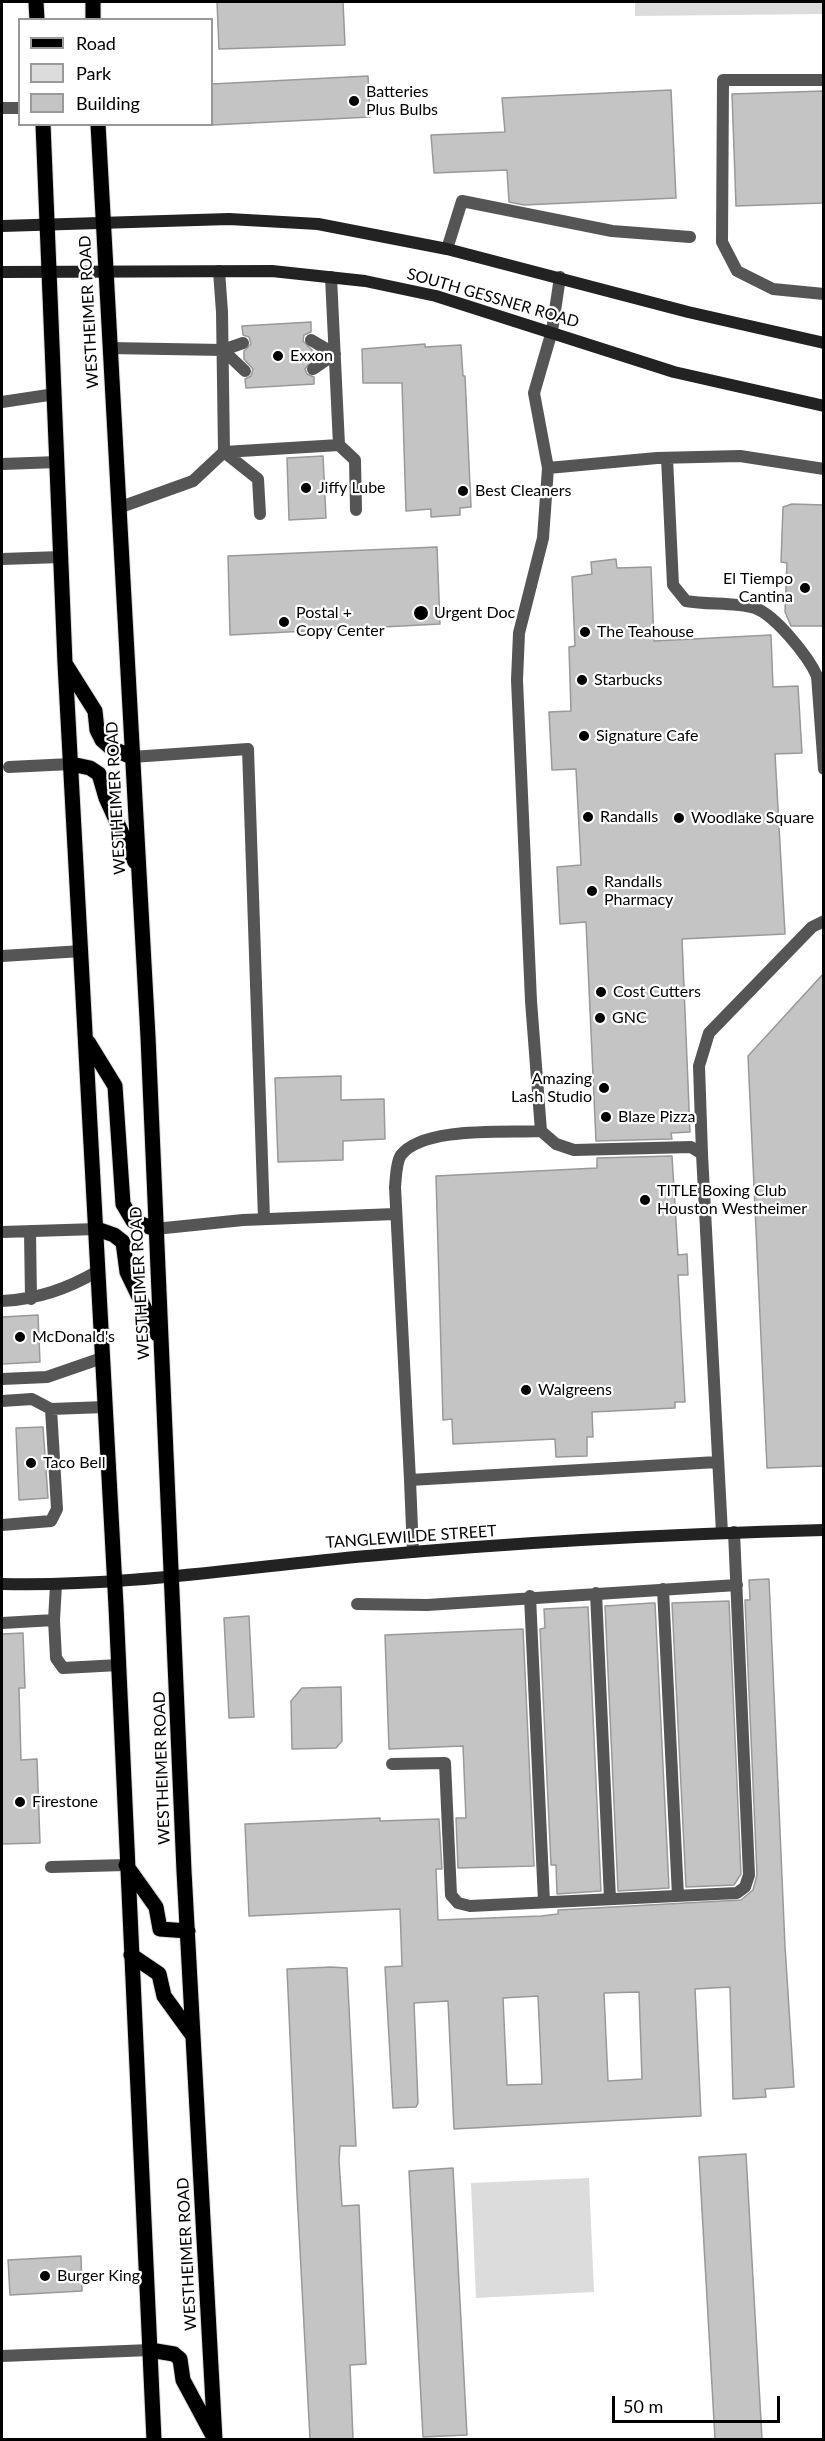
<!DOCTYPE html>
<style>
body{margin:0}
#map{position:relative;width:825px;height:2441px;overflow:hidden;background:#fff;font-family:Lato,sans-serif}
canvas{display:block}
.frame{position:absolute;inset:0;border:3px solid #000;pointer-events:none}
.legend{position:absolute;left:18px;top:18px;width:195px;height:108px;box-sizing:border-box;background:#fff;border:2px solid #999;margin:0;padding:8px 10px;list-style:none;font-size:18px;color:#000}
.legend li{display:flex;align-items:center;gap:12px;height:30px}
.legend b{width:30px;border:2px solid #999}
.scale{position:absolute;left:612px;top:2396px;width:168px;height:27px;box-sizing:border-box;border:3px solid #000;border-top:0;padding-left:8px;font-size:18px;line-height:21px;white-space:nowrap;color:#000;-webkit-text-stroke:4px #fff;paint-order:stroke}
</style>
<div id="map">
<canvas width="825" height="2441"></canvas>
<div class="frame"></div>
<ul class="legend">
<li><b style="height:8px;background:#000"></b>Road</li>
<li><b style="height:16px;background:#dcdcdc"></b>Park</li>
<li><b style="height:16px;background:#c4c4c4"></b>Building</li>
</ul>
<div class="scale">50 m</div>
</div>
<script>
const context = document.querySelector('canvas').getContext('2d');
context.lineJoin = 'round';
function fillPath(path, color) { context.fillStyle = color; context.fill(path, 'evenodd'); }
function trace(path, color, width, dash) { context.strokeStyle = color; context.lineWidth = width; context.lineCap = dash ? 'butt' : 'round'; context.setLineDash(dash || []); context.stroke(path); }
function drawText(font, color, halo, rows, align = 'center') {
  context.font = font + ' Lato,sans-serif'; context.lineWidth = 4.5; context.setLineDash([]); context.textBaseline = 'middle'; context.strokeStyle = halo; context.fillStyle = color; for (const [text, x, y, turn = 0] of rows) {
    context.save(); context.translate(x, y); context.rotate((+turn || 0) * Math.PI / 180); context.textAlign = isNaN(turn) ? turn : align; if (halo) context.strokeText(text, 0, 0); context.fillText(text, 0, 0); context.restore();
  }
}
fillPath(new Path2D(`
 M 635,2 L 823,2 L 823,14 L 635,16 Z
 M 589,2178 L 594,2292 L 476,2298 L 471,2183 Z`), '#dcdcdc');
const building = new Path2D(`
 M 217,2 L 343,2 L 345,45 L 219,49 Z
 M 368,76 L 370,117 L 212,125 L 212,84 Z
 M 671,90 L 676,198 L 524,205 L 509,202 L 507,170 L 434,173 L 431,135 L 505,132 L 502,98 Z
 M 824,91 L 824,203 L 736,206 L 732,94 Z
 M 311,322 L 311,332 L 304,335 L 303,341 L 312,350 L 313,359 L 305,369 L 307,374 L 314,377 L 314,384 L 246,388 L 245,379 L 251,376 L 253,369 L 244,359 L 244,351 L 251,344 L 249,337 L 243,335 L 242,326 Z
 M 425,344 L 425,347 L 461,345 L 463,376 L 465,376 L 471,507 L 460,508 L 460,515 L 431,517 L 431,509 L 406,511 L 402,383 L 363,383 L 362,349 Z
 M 323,456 L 326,518 L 289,520 L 287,458 Z
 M 792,504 L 824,505 L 824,626 L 791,626 L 785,612 L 787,563 L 781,562 L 783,507 Z
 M 437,547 L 440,624 L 230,635 L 228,556 Z
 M 616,559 L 617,568 L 651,567 L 654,641 L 771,635 L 773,687 L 798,686 L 802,753 L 775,754 L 785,934 L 682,939 L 690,1132 L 671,1133 L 672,1139 L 596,1141 L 586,922 L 560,924 L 557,867 L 581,865 L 576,769 L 552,770 L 549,712 L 571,711 L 569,647 L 575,646 L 572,577 L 592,574 L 591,562 Z
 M 824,973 L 824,1466 L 767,1468 L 748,1056 Z
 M 341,1076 L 341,1100 L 384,1099 L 385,1139 L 343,1141 L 343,1160 L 278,1162 L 275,1078 Z
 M 672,1156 L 678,1255 L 687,1254 L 688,1275 L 678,1275 L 685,1402 L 675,1402 L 675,1408 L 592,1412 L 593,1437 L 587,1437 L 587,1456 L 556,1457 L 555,1439 L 453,1444 L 452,1419 L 443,1420 L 436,1176 L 597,1168 L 597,1158 Z
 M 38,1315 L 40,1362 L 2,1364 L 2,1317 Z
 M 43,1427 L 48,1498 L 19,1500 L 16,1428 Z
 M 769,1579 L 785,1946 L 794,2087 L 765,2089 L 766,2097 L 733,2099 L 730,1987 L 695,1989 L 701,2116 L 454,2129 L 448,2001 L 414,2003 L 418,2103 L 416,2107 L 393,2108 L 385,1967 L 402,1966 L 400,1909 L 249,1916 L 245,1824 L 380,1818 L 380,1821 L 439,1819 L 442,1869 L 436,1869 L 438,1920 L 541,1916 L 558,1914 L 558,1910 L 741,1900 L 753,1890 L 757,1875 L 745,1600 L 750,1600 L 749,1580 ZM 639,1992 L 642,2079 L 608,2081 L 604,1993 ZM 538,1996 L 542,2084 L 507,2085 L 503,1998 Z
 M 729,1601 L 741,1874 L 734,1885 L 686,1887 L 672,1603 Z
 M 652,1603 L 655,1603 L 669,1888 L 618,1891 L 605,1606 Z
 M 588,1607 L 601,1891 L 557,1894 L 556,1865 L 551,1865 L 540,1629 L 545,1628 L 544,1609 Z
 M 249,1616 L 254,1717 L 229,1718 L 224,1618 Z
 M 523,1629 L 534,1866 L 458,1868 L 456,1818 L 466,1818 L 463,1746 L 389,1749 L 385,1635 Z
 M 23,1633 L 25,1688 L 19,1688 L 21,1760 L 37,1759 L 40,1843 L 2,1844 L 2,1634 Z
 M 341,1687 L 342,1741 L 336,1748 L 292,1749 L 291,1701 L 302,1688 Z
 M 331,1967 L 347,1968 L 356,2146 L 340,2146 L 339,2160 L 342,2206 L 359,2205 L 366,2364 L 350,2365 L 353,2439 L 310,2439 L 297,2193 L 287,1969 Z
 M 746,2154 L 762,2439 L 715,2439 L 699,2157 Z
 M 453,2168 L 467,2435 L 423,2437 L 409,2171 Z
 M 81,2256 L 82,2291 L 10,2295 L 8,2260 Z`);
fillPath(building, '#c4c4c4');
trace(building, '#999', 1.5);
const primary = new Path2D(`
 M 36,2 L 37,20
 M 93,2 L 93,20
 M 43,124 L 65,663 L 116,1606 L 154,2440
 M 98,124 L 148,1037 L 184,1871 L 215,2440
 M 66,665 L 95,711 L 97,730 L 102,740 L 111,748 L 132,757
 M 71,764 L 90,768 L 99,774 L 106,798 L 135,862
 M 88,1042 L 115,1086 L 123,1204 L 133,1221 L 155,1229
 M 97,1229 L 114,1235 L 123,1242 L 127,1272 L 157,1334
 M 126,1865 L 156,1907 L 160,1929 L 188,1931
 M 131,1955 L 159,1974 L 164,1996 L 193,2036
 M 150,2350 L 174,2354 L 180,2359 L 183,2380 L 212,2434`);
trace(primary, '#dbdbdb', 17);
trace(new Path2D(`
 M 824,80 L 723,80 L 722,242 L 737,271 L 773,289 L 824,294
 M 2,108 L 20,108
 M 447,249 L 462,201 L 612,231 L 690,237
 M 219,271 L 222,312 L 224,452 L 339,445 L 331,277
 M 560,277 L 552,331 L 534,393 L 548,468 L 657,458 L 740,456 L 824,469
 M 311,340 L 335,354 L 313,369
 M 243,343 L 223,350 L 245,371
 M 109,348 L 223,350
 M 2,402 L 55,394
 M 339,445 L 355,460 L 356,510
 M 667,458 L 673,585 L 686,601 C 708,605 734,602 755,608 C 775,615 808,656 817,676 L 824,769
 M 2,464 L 58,462
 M 548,468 L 543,538 L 519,633 L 517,680 L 531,1001 L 541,1131 L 556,1144 L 574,1150 L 691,1147 L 702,1154 L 722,1533
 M 118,508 L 193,481 L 224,452 L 258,479 L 260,514
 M 2,559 L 61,557
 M 132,757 L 248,749 L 264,1219
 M 9,767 L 71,764
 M 2,956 L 82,951
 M 702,1154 L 699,1066 L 709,1033 L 812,927 L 824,921
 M 155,1229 L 243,1220 L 395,1214
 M 30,1231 L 31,1299
 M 2,1232 L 97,1229
 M 2,1301 C 38,1299 67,1289 98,1271
 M 2,1379 L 47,1377 L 102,1358
 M 2,1401 L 32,1399 L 51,1409 L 105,1407
 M 410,1480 L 395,1187 C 396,1178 396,1162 401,1155 C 424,1126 506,1133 541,1131
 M 2,1525 L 51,1521 L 57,1509 L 51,1409
 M 413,1552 L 410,1480 L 717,1462
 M 663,1589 L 678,1896
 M 596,1593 L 610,1899
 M 530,1596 L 544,1902
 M 357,1604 L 427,1605 L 737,1585
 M 54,1620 L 56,1585
 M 2,1623 L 54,1620 L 56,1658 L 63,1668 L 119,1665
 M 392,1764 L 445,1763 L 451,1895 L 458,1903 L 470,1906 L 737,1893 L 745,1887 L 749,1875 L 734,1532
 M 51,1867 L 126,1865`), '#555', 12);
trace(new Path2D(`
 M 2,2356 L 150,2350`), '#555', 12);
trace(new Path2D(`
 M 2,226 L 229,219 L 318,224 L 447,249 L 688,312 L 824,343
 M 2,272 L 272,271 L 365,281 L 436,296 L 674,372 L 824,406
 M 2,1584 C 124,1587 245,1567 367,1556 C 518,1542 671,1534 824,1530`), '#222', 12);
trace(primary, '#000', 15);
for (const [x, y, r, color] of [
 [354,101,6,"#000"],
 [278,356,6,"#000"],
 [306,488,6,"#000"],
 [463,491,6,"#000"],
 [805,588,6,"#000"],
 [421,613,8,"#000"],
 [284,622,6,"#000"],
 [585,632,6,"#000"],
 [582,680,6,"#000"],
 [584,736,6,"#000"],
 [588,817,6,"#000"],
 [679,818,6,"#000"],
 [592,891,6,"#000"],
 [601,992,6,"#000"],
 [600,1018,6,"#000"],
 [604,1088,6,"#000"],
 [606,1117,6,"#000"],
 [645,1200,6,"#000"],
 [20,1337,6,"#000"],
 [526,1390,6,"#000"],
 [31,1463,6,"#000"],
 [20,1802,6,"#000"],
 [45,2276,6,"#000"]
]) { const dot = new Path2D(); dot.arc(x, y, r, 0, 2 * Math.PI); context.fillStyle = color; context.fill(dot); trace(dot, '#fff', 2); }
drawText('16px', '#000', '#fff', [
 ["Batteries",366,92],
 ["Plus Bulbs",366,110],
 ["Exxon",290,356],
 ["Jiffy Lube",318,488],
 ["Best Cleaners",475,491],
 ["El Tiempo",793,579,"right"],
 ["Cantina",793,597,"right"],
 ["Postal +",296,613],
 ["Copy Center",296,631],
 ["Urgent Doc",434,613],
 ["The Teahouse",597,632],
 ["Starbucks",594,680],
 ["Signature Cafe",596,736],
 ["Randalls",600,817],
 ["Woodlake Square",691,818],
 ["Randalls",604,882],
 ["Pharmacy",604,900],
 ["Cost Cutters",613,992],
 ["GNC",612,1018],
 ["Amazing",592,1079,"right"],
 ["Lash Studio",592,1097,"right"],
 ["Blaze Pizza",618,1117],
 ["TITLE Boxing Club",657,1191],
 ["Houston Westheimer",657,1209],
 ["McDonald's",32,1337],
 ["Walgreens",538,1390],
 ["Taco Bell",43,1463],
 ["Firestone",32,1802],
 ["Burger King",57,2276]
], 'left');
drawText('16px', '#000', '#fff', [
 ["SOUTH GESSNER ROAD",493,298,16],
 ["WESTHEIMER ROAD",89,312,-93],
 ["WESTHEIMER ROAD",116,798,-93],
 ["WESTHEIMER ROAD",140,1283,-93],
 ["TANGLEWILDE STREET",411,1537,-4],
 ["WESTHEIMER ROAD",162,1768,-92],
 ["WESTHEIMER ROAD",187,2254,-93]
]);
</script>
